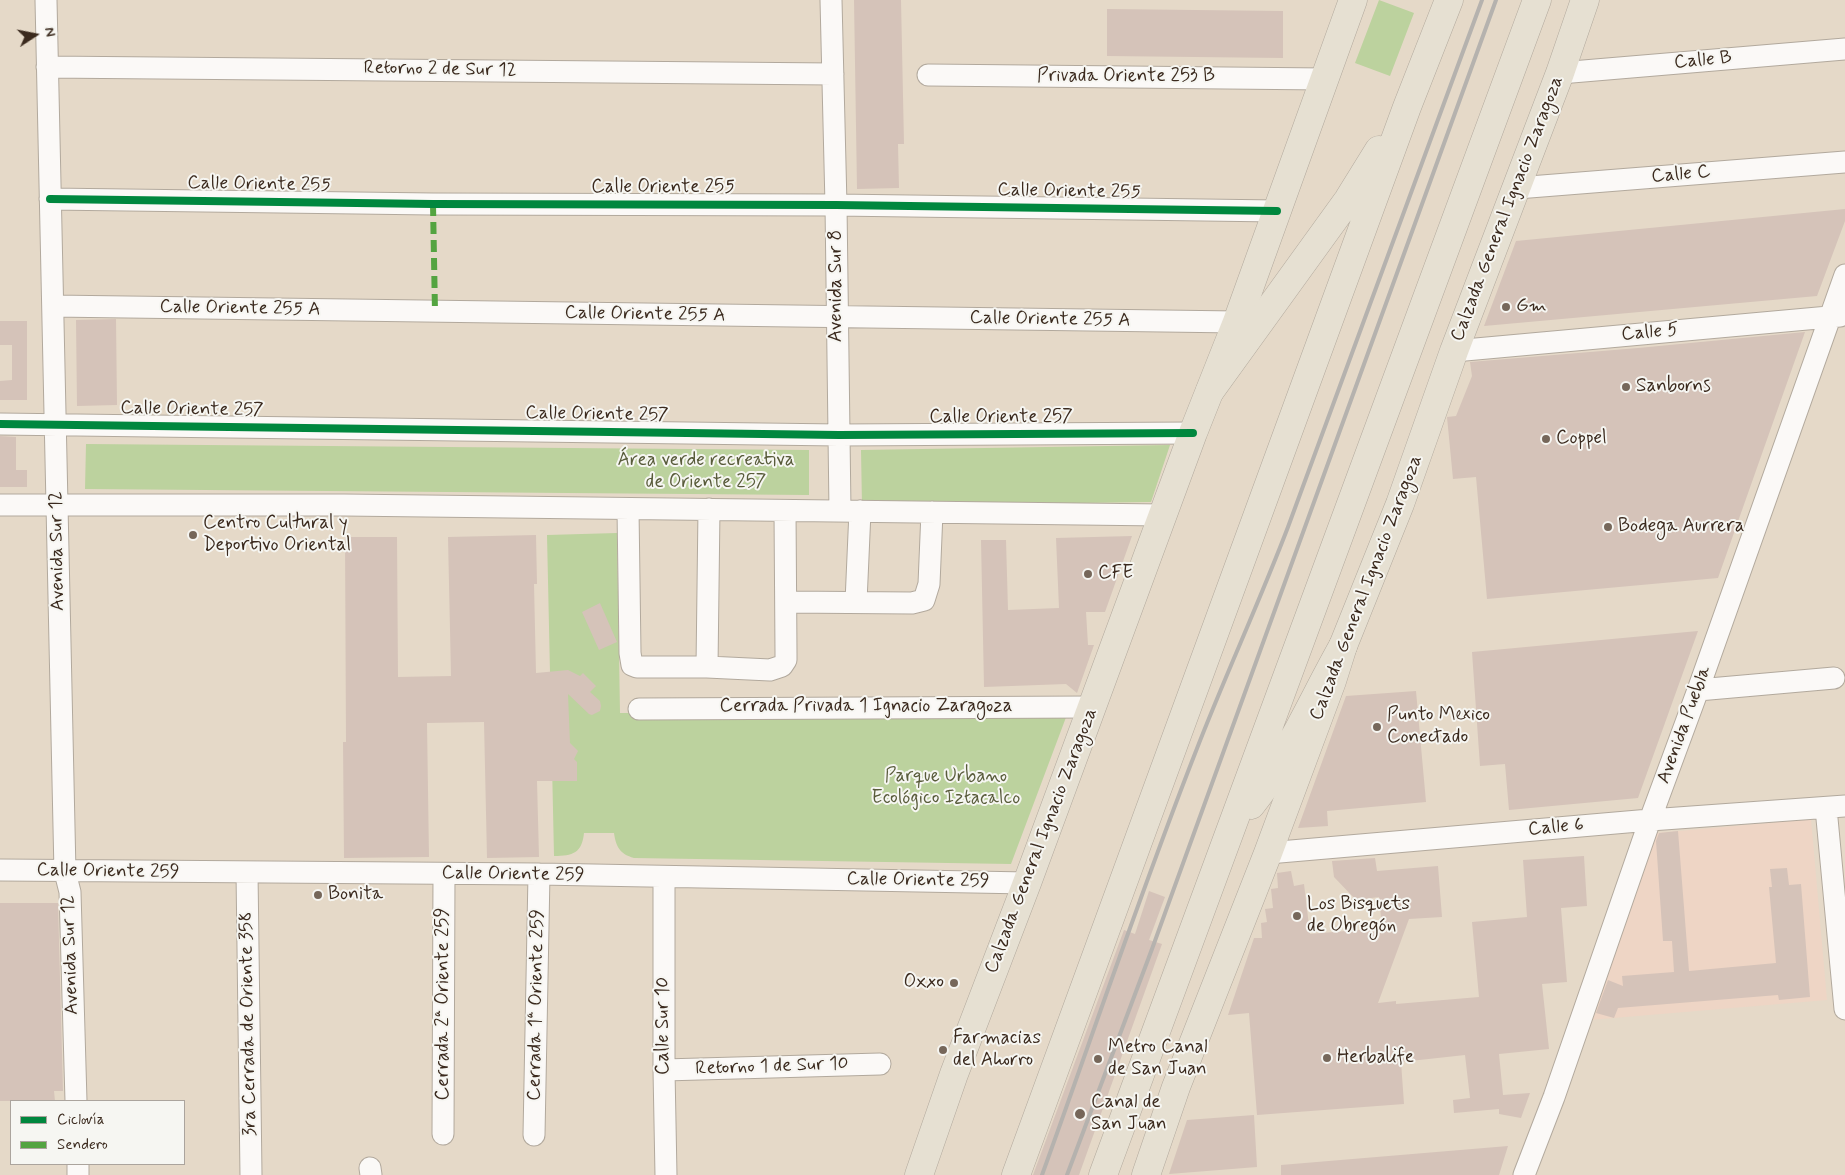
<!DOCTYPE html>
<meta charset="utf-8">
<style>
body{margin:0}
#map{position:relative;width:1845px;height:1175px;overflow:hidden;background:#e5d9c8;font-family:Mynerve,sans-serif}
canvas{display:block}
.legend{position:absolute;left:10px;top:1100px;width:175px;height:65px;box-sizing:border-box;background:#f6f6f2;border:1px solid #aba49d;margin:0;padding:6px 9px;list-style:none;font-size:15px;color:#3b2a1e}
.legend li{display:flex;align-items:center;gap:10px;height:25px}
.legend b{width:25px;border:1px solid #aba49d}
.north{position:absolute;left:10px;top:10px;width:50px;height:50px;-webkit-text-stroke:4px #f6f6f2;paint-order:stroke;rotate:79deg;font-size:14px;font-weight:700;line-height:20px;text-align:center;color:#3b2a1e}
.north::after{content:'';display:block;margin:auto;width:18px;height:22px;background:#3b2a1e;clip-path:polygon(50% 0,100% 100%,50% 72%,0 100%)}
</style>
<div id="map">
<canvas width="1845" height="1175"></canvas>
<ul class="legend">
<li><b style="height:6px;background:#00873e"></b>Ciclovía</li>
<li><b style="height:6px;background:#54a441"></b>Sendero</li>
</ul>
<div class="north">N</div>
</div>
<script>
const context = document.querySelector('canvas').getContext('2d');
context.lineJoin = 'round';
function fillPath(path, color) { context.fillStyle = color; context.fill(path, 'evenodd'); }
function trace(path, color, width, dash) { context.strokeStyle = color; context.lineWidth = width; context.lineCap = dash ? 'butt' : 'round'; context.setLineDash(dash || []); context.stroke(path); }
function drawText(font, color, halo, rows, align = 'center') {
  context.font = font + ' Mynerve,sans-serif'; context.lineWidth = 4; context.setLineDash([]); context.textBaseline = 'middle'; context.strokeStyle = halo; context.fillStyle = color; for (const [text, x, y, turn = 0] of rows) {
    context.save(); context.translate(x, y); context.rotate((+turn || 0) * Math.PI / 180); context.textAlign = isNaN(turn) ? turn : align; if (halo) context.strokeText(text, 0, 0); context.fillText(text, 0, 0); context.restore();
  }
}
fillPath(new Path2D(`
 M 1811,819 L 1827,1000 L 1590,1020 L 1657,833 Z`), '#eed5c5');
fillPath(new Path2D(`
 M 1379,0 L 1414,13 L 1390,76 L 1355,63 Z
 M 86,444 L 809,450 L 809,495 L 85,489 Z
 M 1170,445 L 1151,502 L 862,506 L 861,450 Z
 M 617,533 L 620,713 L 1068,712 L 1011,864 L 634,858 C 620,854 616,847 614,833 L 584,833 C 582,853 573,856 554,856 L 547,535 Z`), '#bcd29e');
fillPath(new Path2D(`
 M 854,0 L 901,0 L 904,144 L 898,144 L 899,188 L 857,189 Z
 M 1107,9 L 1283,11 L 1283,58 L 1107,56 Z
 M 1845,209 L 1845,221 L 1817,296 L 1484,326 L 1516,241 Z
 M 116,319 L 117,405 L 77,406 L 76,320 Z
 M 0,321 L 27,321 L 27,400 L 0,400 L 0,381 L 12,380 L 12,345 L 0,345 Z
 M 1805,332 L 1718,578 L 1487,599 L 1476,477 L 1453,479 L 1447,417 L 1456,416 L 1472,376 L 1470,362 L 1638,348 Z
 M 0,436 L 16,437 L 16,470 L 27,470 L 27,487 L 0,487 Z
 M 536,535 L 537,584 L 534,584 L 536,673 L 568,670 L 580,676 L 583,673 L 596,686 L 590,692 L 600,701 L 601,706 L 600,711 L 592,715 L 589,714 L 568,694 L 570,743 L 578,751 L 574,759 L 577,762 L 577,781 L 537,781 L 539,857 L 487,858 L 484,722 L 427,723 L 429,857 L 344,858 L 343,742 L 346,742 L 345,537 L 397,537 L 398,677 L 451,676 L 448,537 Z
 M 1132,536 L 1105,612 L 1086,612 L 1088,645 L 1094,645 L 1077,693 L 1066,684 L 984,687 L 981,540 L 1006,540 L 1008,610 L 1059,608 L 1056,538 Z
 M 600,603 L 617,642 L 599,650 L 582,612 Z
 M 1698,631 L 1638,798 L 1509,810 L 1505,764 L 1480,766 L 1472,652 Z
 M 1416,691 L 1426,802 L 1327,811 L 1328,826 L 1298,828 L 1346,696 Z
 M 1678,831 L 1689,971 L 1776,963 L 1769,887 L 1772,887 L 1770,869 L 1787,868 L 1789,885 L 1801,884 L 1810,997 L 1779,1000 L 1778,995 L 1618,1008 L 1614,1018 L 1596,1013 L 1608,980 L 1623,986 L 1622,976 L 1674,972 L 1672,941 L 1663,941 L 1656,841 L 1659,833 Z
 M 1584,856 L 1587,906 L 1561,908 L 1567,982 L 1542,984 L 1549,1049 L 1499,1054 L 1503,1095 L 1530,1093 L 1521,1118 L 1499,1114 L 1499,1109 L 1454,1113 L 1453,1100 L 1470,1098 L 1465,1055 L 1401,1062 L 1404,1104 L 1257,1115 L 1249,1013 L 1228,1015 L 1254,938 L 1262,938 L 1261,923 L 1267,922 L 1265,909 L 1273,908 L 1271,889 L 1278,888 L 1277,873 L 1291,871 L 1294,886 L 1304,884 L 1310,934 L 1382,928 L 1379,897 L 1356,900 L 1334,877 L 1332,861 L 1375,858 L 1377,871 L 1438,866 L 1442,917 L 1409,919 L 1378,1003 L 1396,1001 L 1396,1004 L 1479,997 L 1472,922 L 1527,917 L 1523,860 Z
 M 1149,891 L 1165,897 L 1149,940 L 1162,944 L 1079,1175 L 1033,1175 L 1124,930 L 1135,934 Z
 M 0,903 L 58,903 L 63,1091 L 54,1091 L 55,1101 L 0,1101 Z
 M 1254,1115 L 1257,1167 L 1169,1174 L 1187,1120 Z
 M 1508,1146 L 1499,1175 L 1281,1175 L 1281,1165 Z`), '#d5c3b9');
const minor = new Path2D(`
 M 46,0 L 65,872 L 70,892 L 76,1101
 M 831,0 L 836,205 L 840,511
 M 47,67 L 833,74
 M 1560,73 L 1845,49
 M 928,75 L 1325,79
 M 1517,188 L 1845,162
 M 50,199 L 433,204 L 836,205 L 1277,211
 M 53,306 L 1237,322
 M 1454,351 L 1840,316
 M 0,424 L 839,435 L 1193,433
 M 0,505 L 344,505 L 1162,515
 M 628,509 L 630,653 L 632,665 L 637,667 L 707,667 L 770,670 L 782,666 L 786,660 L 786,653 L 785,511
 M 786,602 L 912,603 L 924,600 L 929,584 L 932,512
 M 856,602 L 860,511
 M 707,667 L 709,509
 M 1698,690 L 1834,678
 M 639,709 L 1092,707
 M 1826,808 L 1845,1009
 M 1268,853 L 1650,820 L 1845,806
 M 0,870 L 539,874 L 1027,883
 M 247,872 L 251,1175
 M 664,877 L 664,1070 L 666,1175
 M 664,1070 L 880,1064
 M 443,1134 L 444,874
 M 534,1135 L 539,874
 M 78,1164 L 78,1175
 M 370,1168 L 371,1175
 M 1524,1175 L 1554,1097 L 1650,820 L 1698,690 L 1845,275`);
const major = new Path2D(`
 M 919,1175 L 954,1074 L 1027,883 L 1193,433 L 1237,322 L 1353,0
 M 1146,1175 L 1176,1087 L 1268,853 L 1332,681 L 1343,646 L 1400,504 L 1454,351 L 1560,73 L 1585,0`);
const highway = new Path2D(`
 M 1210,391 L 1348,200 L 1379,150
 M 1251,805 C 1287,760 1314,697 1343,646
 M 1016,1175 L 1407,107 L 1449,0
 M 1103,1175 L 1537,0`);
trace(minor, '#b2a99d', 23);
trace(major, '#b2a99d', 29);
trace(highway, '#b2a99d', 29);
trace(minor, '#fbf9f7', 21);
trace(major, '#e6e0d2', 28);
trace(highway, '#e6e0d2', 28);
trace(new Path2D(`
 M 1042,1175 C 1093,1034 1141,891 1196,751 C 1225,676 1259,603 1288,527 L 1482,0
 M 1067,1175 L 1152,949 L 1496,0`), '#b5b2ae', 4);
trace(new Path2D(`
 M 433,204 L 435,312`), '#54a441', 6, [12, 6]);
trace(new Path2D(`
 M 50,199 L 433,204 L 836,205 L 1277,211
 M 0,424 L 839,435 L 1193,433`), '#00873e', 8);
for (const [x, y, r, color] of [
 [1506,307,5,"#76675a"],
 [1626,387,5,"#76675a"],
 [1546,439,5,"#76675a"],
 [1608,527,5,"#76675a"],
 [193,535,5,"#76675a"],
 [1088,574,5,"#76675a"],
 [1377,727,5,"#76675a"],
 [318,895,5,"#76675a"],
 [1297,916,5,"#76675a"],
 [954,983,5,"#76675a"],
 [943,1050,5,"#76675a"],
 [1327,1058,5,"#76675a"],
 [1098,1059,5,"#76675a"],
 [1080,1114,6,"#76675a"]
]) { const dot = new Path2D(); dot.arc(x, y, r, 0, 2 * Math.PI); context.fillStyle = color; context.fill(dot); trace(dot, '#f6f6f2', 2); }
drawText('19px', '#3b2a1e', '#f6f6f2', [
 ["Calle B",1703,61,-5],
 ["Retorno 2 de Sur 12",440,70,1],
 ["Privada Oriente 253 B",1126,77],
 ["Calle C",1681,175,-5],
 ["Calle Oriente 255",259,185,1],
 ["Calle Oriente 255",663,188],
 ["Calle Oriente 255",1069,192,1],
 ["Calzada General Ignacio Zaragoza",1508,209,-69],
 ["Avenida Sur 8",837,286,-90],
 ["Calle Oriente 255 A",240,309,1],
 ["Calle Oriente 255 A",645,315,1],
 ["Calle Oriente 255 A",1050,320,1],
 ["Calle 5",1650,333,-5],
 ["Calle Oriente 257",192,410,1],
 ["Calle Oriente 257",597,415,1],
 ["Calle Oriente 257",1001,418],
 ["Avenida Sur 12",58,551,-91],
 ["Calzada General Ignacio Zaragoza",1367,588,-69],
 ["Cerrada Privada 1 Ignacio Zaragoza",866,707],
 ["Avenida Puebla",1685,725,-70],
 ["Calle 6",1556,828,-5],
 ["Calzada General Ignacio Zaragoza",1042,841,-69],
 ["Calle Oriente 259",108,872,1],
 ["Calle Oriente 259",513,875,1],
 ["Calle Oriente 259",918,881,1],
 ["Avenida Sur 12",71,955,-92],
 ["Cerrada 2ª Oriente 259",444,1004,-90],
 ["Cerrada 1ª Oriente 259",537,1005,-89],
 ["3ra Cerrada de Oriente 358",249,1024,-91],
 ["Calle Sur 10",664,1026,-90],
 ["Retorno 1 de Sur 10",772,1067,-2]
]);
drawText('19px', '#3b2a1e', '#f6f6f2', [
 ["Gm",1516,307],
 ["Sanborns",1636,387],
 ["Coppel",1556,439],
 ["Centro Cultural y",203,524],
 ["Deportivo Oriental",203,546],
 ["Bodega Aurrera",1618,527],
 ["CFE",1098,574],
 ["Punto Mexico",1387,716],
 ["Conectado",1387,738],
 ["Bonita",328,895],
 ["Los Bisquets",1307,905],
 ["de Obregón",1307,927],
 ["Oxxo",944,983,"right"],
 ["Farmacias",953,1039],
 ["del Ahorro",953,1061],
 ["Metro Canal",1108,1048],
 ["de San Juan",1108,1070],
 ["Herbalife",1337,1058],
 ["Canal de",1091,1103],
 ["San Juan",1091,1125]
], 'left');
drawText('19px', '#585b3a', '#f6f6f2', [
 ["Área verde recreativa",706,461],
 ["de Oriente 257",706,483],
 ["Parque Urbano",946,777],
 ["Ecológico Iztacalco",946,799]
]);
</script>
